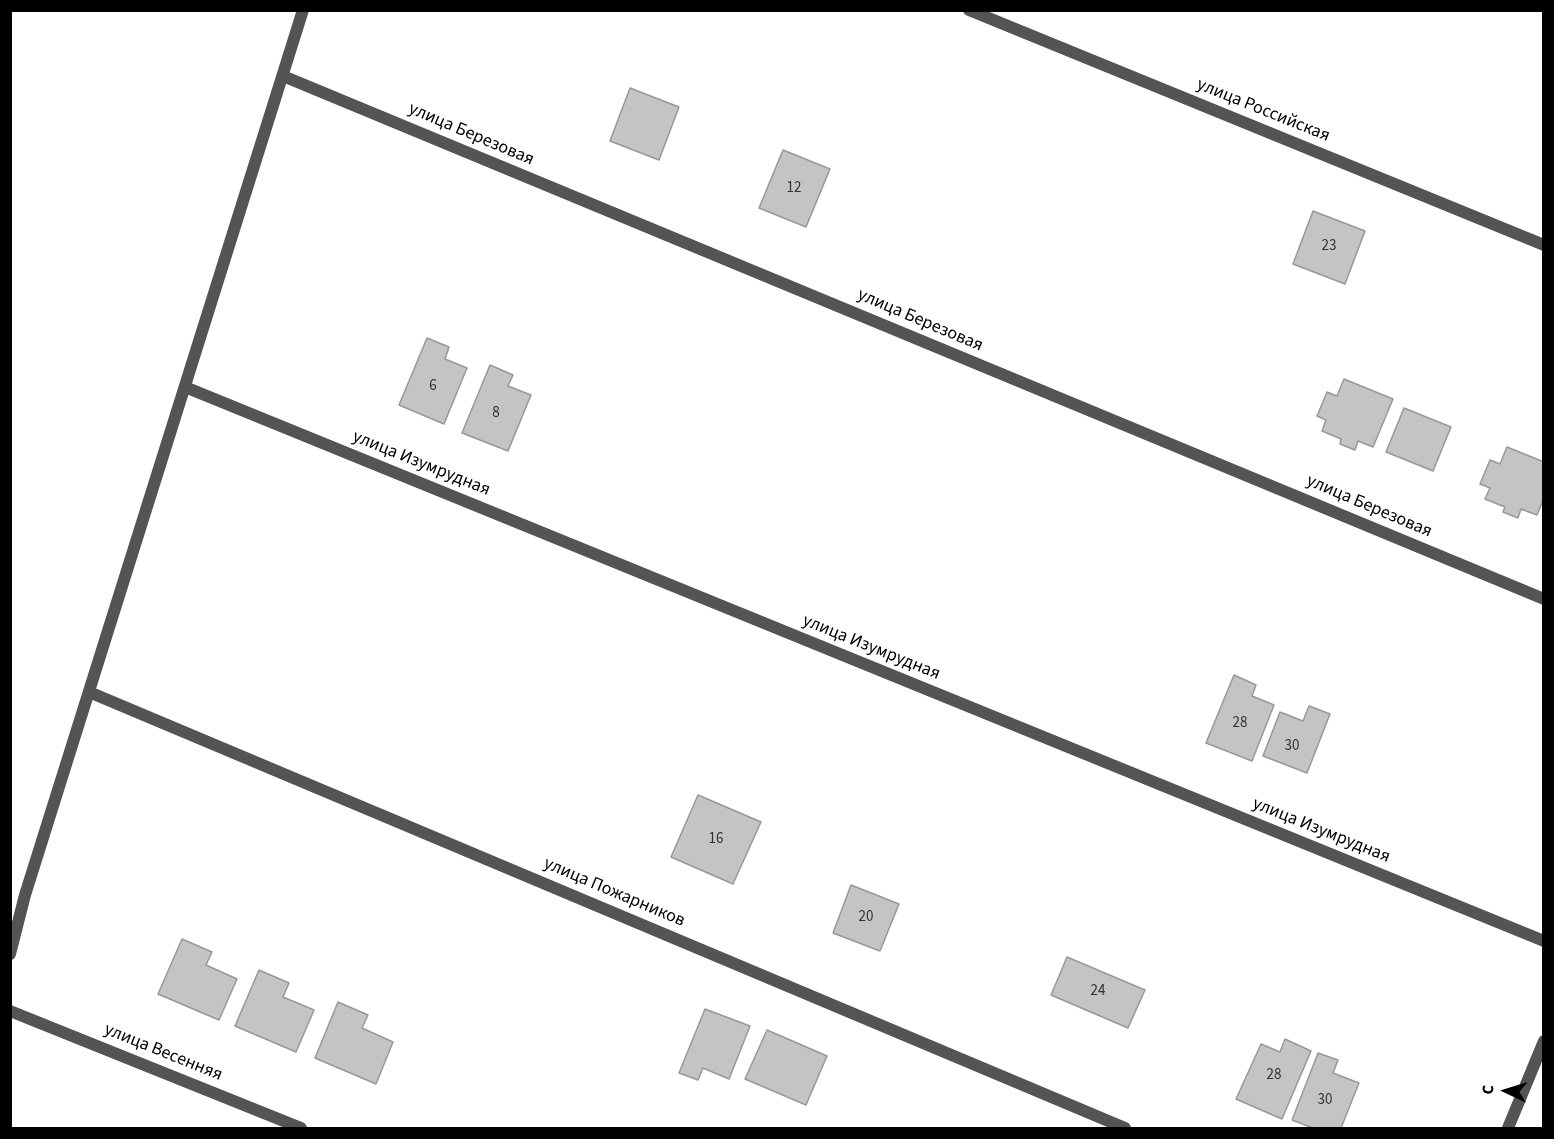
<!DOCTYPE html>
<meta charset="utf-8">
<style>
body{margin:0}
#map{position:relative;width:1554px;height:1139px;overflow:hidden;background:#fff;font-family:"Source Sans 3",sans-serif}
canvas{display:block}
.frame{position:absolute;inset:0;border:12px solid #000;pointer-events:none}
.north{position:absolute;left:1476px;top:1061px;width:60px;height:60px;-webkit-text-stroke:4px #fff;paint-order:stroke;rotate:274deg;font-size:16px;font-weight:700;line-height:24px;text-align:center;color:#000}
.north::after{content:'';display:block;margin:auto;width:21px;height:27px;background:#000;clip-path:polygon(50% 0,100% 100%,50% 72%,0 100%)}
</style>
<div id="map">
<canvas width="1554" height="1139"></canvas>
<div class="frame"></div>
<div class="north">С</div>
</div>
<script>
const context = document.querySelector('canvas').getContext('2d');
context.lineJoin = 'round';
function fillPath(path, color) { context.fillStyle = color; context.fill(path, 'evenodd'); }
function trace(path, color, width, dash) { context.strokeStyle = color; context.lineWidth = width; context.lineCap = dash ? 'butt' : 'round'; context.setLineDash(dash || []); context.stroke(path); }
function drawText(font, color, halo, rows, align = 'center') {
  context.font = font + ' "Source Sans 3",sans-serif'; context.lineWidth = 4.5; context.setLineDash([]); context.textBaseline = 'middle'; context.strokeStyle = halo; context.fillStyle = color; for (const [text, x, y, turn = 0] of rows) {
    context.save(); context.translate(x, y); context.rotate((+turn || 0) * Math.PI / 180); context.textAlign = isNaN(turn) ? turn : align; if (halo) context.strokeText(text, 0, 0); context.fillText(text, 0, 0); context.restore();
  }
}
const building = new Path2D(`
 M 630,88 L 679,107 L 659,160 L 610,141 Z
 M 783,150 L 830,169 L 806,227 L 759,208 Z
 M 1313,211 L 1365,231 L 1345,284 L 1293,264 Z
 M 427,338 L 449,347 L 445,359 L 467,368 L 444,424 L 399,405 Z
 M 490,365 L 513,375 L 508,386 L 531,395 L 508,451 L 462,433 Z
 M 1344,379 L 1393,399 L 1373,447 L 1358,441 L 1355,450 L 1340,444 L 1341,439 L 1322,431 L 1326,420 L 1317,416 L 1327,392 L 1337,396 Z
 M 1404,408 L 1451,427 L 1433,471 L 1386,452 Z
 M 1507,447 L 1544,462 L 1544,498 L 1537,515 L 1521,509 L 1518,518 L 1503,512 L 1505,507 L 1485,499 L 1490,488 L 1480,484 L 1490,460 L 1500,464 Z
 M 1234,675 L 1256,685 L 1252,696 L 1274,705 L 1252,761 L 1206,743 Z
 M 1309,706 L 1330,714 L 1307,773 L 1263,756 L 1280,712 L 1303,721 Z
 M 698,795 L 761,822 L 733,884 L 671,857 Z
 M 851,885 L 899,904 L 880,951 L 833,933 Z
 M 182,939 L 212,952 L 206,965 L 237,979 L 219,1020 L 158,994 Z
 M 1067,957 L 1145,990 L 1128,1028 L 1051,995 Z
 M 259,970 L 289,983 L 283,997 L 314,1010 L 296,1052 L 235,1026 Z
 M 338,1002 L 368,1015 L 362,1028 L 393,1042 L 376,1084 L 315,1058 Z
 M 705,1009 L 750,1026 L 729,1079 L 703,1068 L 698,1080 L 679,1073 Z
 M 767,1030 L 827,1056 L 806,1105 L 745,1079 Z
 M 1285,1039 L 1311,1051 L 1282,1119 L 1236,1099 L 1261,1044 L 1280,1052 Z
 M 1318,1053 L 1338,1060 L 1333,1073 L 1359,1083 L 1341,1128 L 1313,1128 L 1292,1120 Z`);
fillPath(building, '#c4c4c4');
trace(building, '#989898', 1.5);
trace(new Path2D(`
 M 969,10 L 1544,245
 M 283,76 L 1544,599
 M 185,387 L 1544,941
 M 89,692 L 1125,1128
 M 10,954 L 25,895 L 303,10
 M 10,1011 L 301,1128
 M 1508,1128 L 1544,1041`), '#545454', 12);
drawText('15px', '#313131', null, [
 ["12",794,189],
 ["23",1329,247],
 ["6",433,387],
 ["8",496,414],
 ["28",1240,724],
 ["30",1292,747],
 ["16",716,840],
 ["20",866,918],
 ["24",1098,992],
 ["28",1274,1076],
 ["30",1325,1101]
]);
drawText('18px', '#000', '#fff', [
 ["улица Российская",1263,111,22],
 ["улица Березовая",471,135,23],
 ["улица Березовая",920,321,23],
 ["улица Изумрудная",421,464,22],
 ["улица Березовая",1369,507,23],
 ["улица Изумрудная",871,648,22],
 ["улица Изумрудная",1321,831,22],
 ["улица Пожарников",614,893,23],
 ["улица Весенняя",163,1053,22]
]);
</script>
